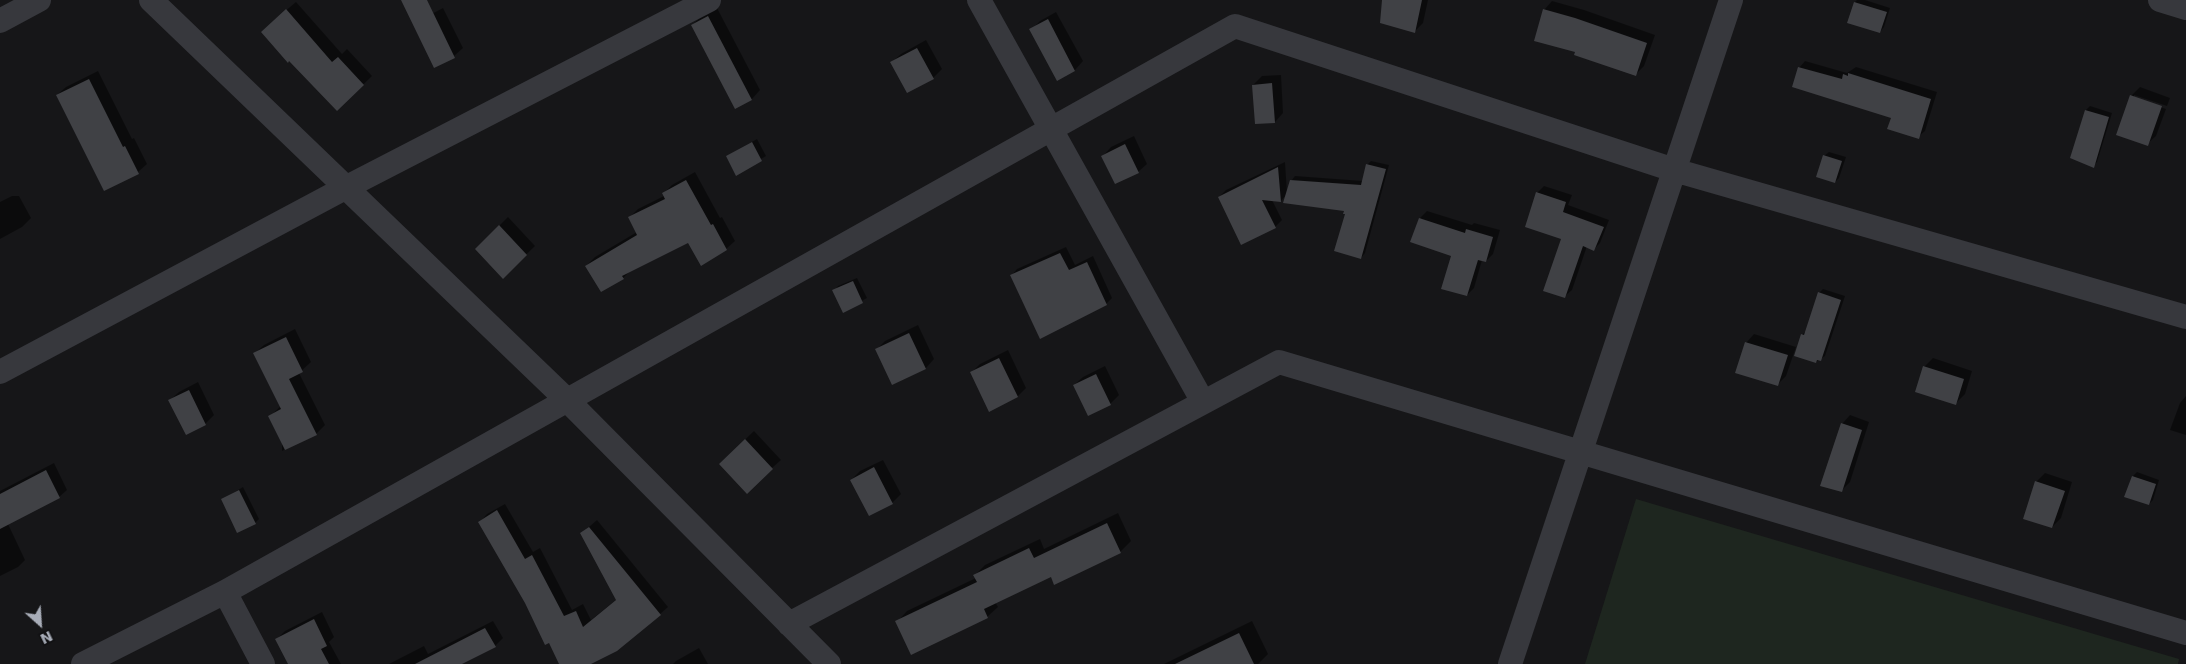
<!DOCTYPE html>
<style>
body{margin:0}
#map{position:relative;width:2186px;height:664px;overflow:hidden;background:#161618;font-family:"DejaVu Sans",sans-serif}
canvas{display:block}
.north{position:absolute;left:15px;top:599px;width:50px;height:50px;-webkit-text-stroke:4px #111113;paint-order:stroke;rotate:154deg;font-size:14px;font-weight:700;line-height:20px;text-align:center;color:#a8adb8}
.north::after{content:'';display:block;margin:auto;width:18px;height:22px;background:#a8adb8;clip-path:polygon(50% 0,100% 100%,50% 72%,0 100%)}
</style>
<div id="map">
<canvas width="2186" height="664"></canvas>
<div class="north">N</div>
</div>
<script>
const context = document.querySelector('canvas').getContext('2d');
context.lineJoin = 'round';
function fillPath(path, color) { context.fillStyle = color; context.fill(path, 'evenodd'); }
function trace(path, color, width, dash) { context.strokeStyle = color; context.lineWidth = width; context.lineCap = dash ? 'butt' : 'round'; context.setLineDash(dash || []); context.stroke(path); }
fillPath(new Path2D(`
 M 1636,499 L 2179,659 L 2178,664 L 1585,664 Z`), '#1e261f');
fillPath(new Path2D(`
 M 1383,0 L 1428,0 L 1423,23 L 1414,32 Z
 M 1857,0 L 1865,0 L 1890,8 L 1884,27 L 1880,32 L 1855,2 Z
 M 1552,1 L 1584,10 L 1655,35 L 1644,66 L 1636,74 L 1577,51 L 1544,10 Z
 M 296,2 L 342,54 L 347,49 L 372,76 L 337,110 L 289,59 L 271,23 Z
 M 443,8 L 463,48 L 454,56 L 424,18 Z
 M 717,8 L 760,90 L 752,99 L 735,108 L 692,25 L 701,17 Z
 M 1056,12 L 1083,61 L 1075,70 L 1058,79 L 1031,30 L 1040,21 Z
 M 926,40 L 942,69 L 933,78 L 892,62 L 901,54 Z
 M 1805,61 L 1847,73 L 1856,67 L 1937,92 L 1925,131 L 1918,137 L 1893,117 L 1799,68 Z
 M 98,71 L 132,139 L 134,138 L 147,164 L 138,172 L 105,189 L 57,95 L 66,87 Z
 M 1281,75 L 1283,113 L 1275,122 L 1253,85 L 1262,76 Z
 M 2140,87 L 2170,98 L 2167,106 L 2134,95 L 2134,98 L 2166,109 L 2156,136 L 2147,144 L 2131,96 Z
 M 2090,106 L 2112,113 L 2097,162 L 2093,166 L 2072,157 L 2086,110 Z
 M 1134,136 L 1147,164 L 1138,172 L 1103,156 L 1111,147 Z
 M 757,139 L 766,156 L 736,174 L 727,156 Z
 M 1829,152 L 1846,157 L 1839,178 L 1835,182 L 1824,156 Z
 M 1371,161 L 1389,165 L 1365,253 L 1361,258 L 1346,210 L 1287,194 L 1281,201 L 1272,200 L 1282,220 L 1275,227 L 1219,197 L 1226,190 L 1285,162 L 1287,193 L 1291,181 L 1295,176 L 1363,181 L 1367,165 Z
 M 695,172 L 720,218 L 722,217 L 735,241 L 726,249 L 688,241 L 632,269 L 623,278 L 586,266 L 595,257 L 637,232 L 630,217 L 638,209 L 664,196 L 663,194 L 672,185 Z
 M 1544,186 L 1572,195 L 1568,205 L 1609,220 L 1600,243 L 1594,249 L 1587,246 L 1572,290 L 1565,296 L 1563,238 L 1537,193 Z
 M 12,196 L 19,196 L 31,218 L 22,227 L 0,239 L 0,202 Z
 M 1427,211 L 1472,225 L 1474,223 L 1500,230 L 1493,254 L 1486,261 L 1482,260 L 1474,288 L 1467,295 L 1452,255 L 1420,218 Z
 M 508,217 L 535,246 L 503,277 L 476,249 Z
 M 1066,247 L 1075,265 L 1093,256 L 1112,298 L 1106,304 L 1011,276 L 1017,269 Z
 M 857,278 L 867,298 L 843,311 L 834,291 L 838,286 Z
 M 1823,289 L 1845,296 L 1825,356 L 1816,362 L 1802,335 L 1806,331 L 1819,293 Z
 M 918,325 L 934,359 L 926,368 L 893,384 L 876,350 L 885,341 Z
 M 295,329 L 311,362 L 299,373 L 325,425 L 316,434 L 282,451 L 282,440 L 270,416 L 281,406 L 255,353 L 264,345 Z
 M 1754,334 L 1796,347 L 1786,376 L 1777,385 L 1746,343 Z
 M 1008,350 L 1026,388 L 1018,396 L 972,372 L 980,364 Z
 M 1933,358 L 1972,371 L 1965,394 L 1956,403 L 1924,367 Z
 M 1105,366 L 1119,395 L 1110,404 L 1074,385 L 1083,377 Z
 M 198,382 L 214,415 L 205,424 L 170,400 L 179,392 Z
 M 2186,396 L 2186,435 L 2170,430 L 2180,403 Z
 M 1850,415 L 1869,422 L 1850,482 L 1841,491 L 1842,424 Z
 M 754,431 L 781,460 L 772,468 L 729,455 Z
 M 883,460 L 901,494 L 892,503 L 851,480 L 860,471 Z
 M 54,463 L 67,490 L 59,497 L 8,524 L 25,560 L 18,567 L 0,576 L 0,491 Z
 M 2137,472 L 2159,480 L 2153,500 L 2149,504 L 2133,476 Z
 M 2045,473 L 2072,482 L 2061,518 L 2052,527 L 2036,482 Z
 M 243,487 L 259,519 L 255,523 L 222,500 Z
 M 505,504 L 533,552 L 540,548 L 572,610 L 583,604 L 591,620 L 617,599 L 582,533 L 597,520 L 668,607 L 660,614 L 589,664 L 561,664 L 480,522 L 487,514 Z
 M 1118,513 L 1131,541 L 1120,552 L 1055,583 L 1051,575 L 995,602 L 998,607 L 987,617 L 897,622 L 907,611 L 976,578 L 975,575 L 985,565 L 1040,539 L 1044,549 Z
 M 322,612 L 334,637 L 329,642 L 341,664 L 299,664 L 277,639 L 285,631 Z
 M 493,621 L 503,638 L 495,646 L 460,664 L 389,664 L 424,646 L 428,654 Z
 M 1252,621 L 1268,654 L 1258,664 L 1164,664 Z
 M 699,648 L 708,664 L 673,664 L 676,661 Z`), '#0007');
fillPath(new Path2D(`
 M 401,0 L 427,0 L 455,58 L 434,68 Z
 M 1382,0 L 1422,0 L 1415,33 L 1380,23 Z
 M 1854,2 L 1887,12 L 1880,33 L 1847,23 Z
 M 286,9 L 332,62 L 338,57 L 364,85 L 337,111 L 289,61 L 288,63 L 261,32 Z
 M 1543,9 L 1575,18 L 1647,43 L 1636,76 L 1574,55 L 1575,52 L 1534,41 Z
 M 708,16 L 752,100 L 735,109 L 691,25 Z
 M 1048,19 L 1075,71 L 1057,81 L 1029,29 Z
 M 917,48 L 934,79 L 907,93 L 890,62 Z
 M 1798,67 L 1842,79 L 1843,74 L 1848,76 L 1848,73 L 1931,99 L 1919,139 L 1887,129 L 1891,118 L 1792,87 Z
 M 89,79 L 123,147 L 125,146 L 139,174 L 104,191 L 56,95 Z
 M 1272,83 L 1275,123 L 1255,124 L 1252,85 Z
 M 2130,95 L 2162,106 L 2148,146 L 2116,135 Z
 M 2085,110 L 2109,117 L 2094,168 L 2070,158 Z
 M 752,142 L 762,161 L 736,176 L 726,156 Z
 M 1125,144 L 1139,173 L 1115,184 L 1101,156 Z
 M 1823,155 L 1842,161 L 1835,183 L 1816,177 Z
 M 1366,164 L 1386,169 L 1361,259 L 1334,251 L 1345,214 L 1343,214 L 1344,211 L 1283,203 L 1290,180 L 1361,185 Z
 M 1278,167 L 1281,202 L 1262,200 L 1276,228 L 1241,245 L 1218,197 Z
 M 686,180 L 711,225 L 713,224 L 727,250 L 701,266 L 688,243 L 622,276 L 624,279 L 601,292 L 585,266 L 637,235 L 628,217 L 665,199 L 662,193 Z
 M 1536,192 L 1566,202 L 1563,212 L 1604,227 L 1594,251 L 1583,246 L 1565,298 L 1543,291 L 1561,239 L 1525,227 Z
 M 1419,218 L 1465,233 L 1466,229 L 1493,237 L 1486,262 L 1478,260 L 1467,296 L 1441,289 L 1451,256 L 1410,242 Z
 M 499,225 L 527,255 L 503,279 L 475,249 Z
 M 1060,253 L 1069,270 L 1087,262 L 1107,305 L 1040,339 L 1010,275 Z
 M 853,281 L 863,303 L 843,313 L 832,290 Z
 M 1818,292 L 1841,300 L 1821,361 L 1817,360 L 1816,363 L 1794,356 L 1801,334 L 1804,335 Z
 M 909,333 L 926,369 L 892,385 L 875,349 Z
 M 286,337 L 303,372 L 289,379 L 317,435 L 285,450 L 268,416 L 281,409 L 253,353 Z
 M 1745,342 L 1788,355 L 1778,386 L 1735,373 Z
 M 999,358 L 1018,397 L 989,412 L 970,372 Z
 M 1923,366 L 1964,379 L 1956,405 L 1915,392 Z
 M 1096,374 L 1111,405 L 1088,416 L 1073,385 Z
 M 189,390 L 206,425 L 186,435 L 168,400 Z
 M 1841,423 L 1862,430 L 1842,492 L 1820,486 Z
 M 745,439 L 773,469 L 747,494 L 719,464 Z
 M 874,467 L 893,504 L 869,516 L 850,480 Z
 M 46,470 L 60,498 L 0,529 L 0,494 Z
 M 2132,476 L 2156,484 L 2149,505 L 2124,497 Z
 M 2035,481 L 2065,491 L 2052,528 L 2023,519 Z
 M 239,490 L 256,524 L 237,533 L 221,499 Z
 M 497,510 L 525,559 L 532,555 L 564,616 L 576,611 L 583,627 L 616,600 L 580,533 L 589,527 L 661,615 L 617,651 L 591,664 L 559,664 L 549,643 L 545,645 L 525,603 L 478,522 Z
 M 1107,523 L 1121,553 L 1054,585 L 1051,577 L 984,609 L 988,618 L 911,655 L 895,621 L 977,582 L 973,575 L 1029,548 L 1034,558 Z
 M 314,619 L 327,646 L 321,649 L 329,664 L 288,664 L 275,639 Z
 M 485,628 L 496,647 L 462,664 L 415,664 Z
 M 1239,633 L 1254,664 L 1175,664 Z`), '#404145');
trace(new Path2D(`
 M 151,0 L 568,401 L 829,664
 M 979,0 L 1203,402
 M 2160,0 L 2186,8
 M 0,21 L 39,0
 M 0,372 L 345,188 L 709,0
 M 225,592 L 263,664
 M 789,624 L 1279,362 L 2186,633
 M 83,664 L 225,592 L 1235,26 L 1674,170 L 2186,317
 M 1510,664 L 1731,0`), '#37383d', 24);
</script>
